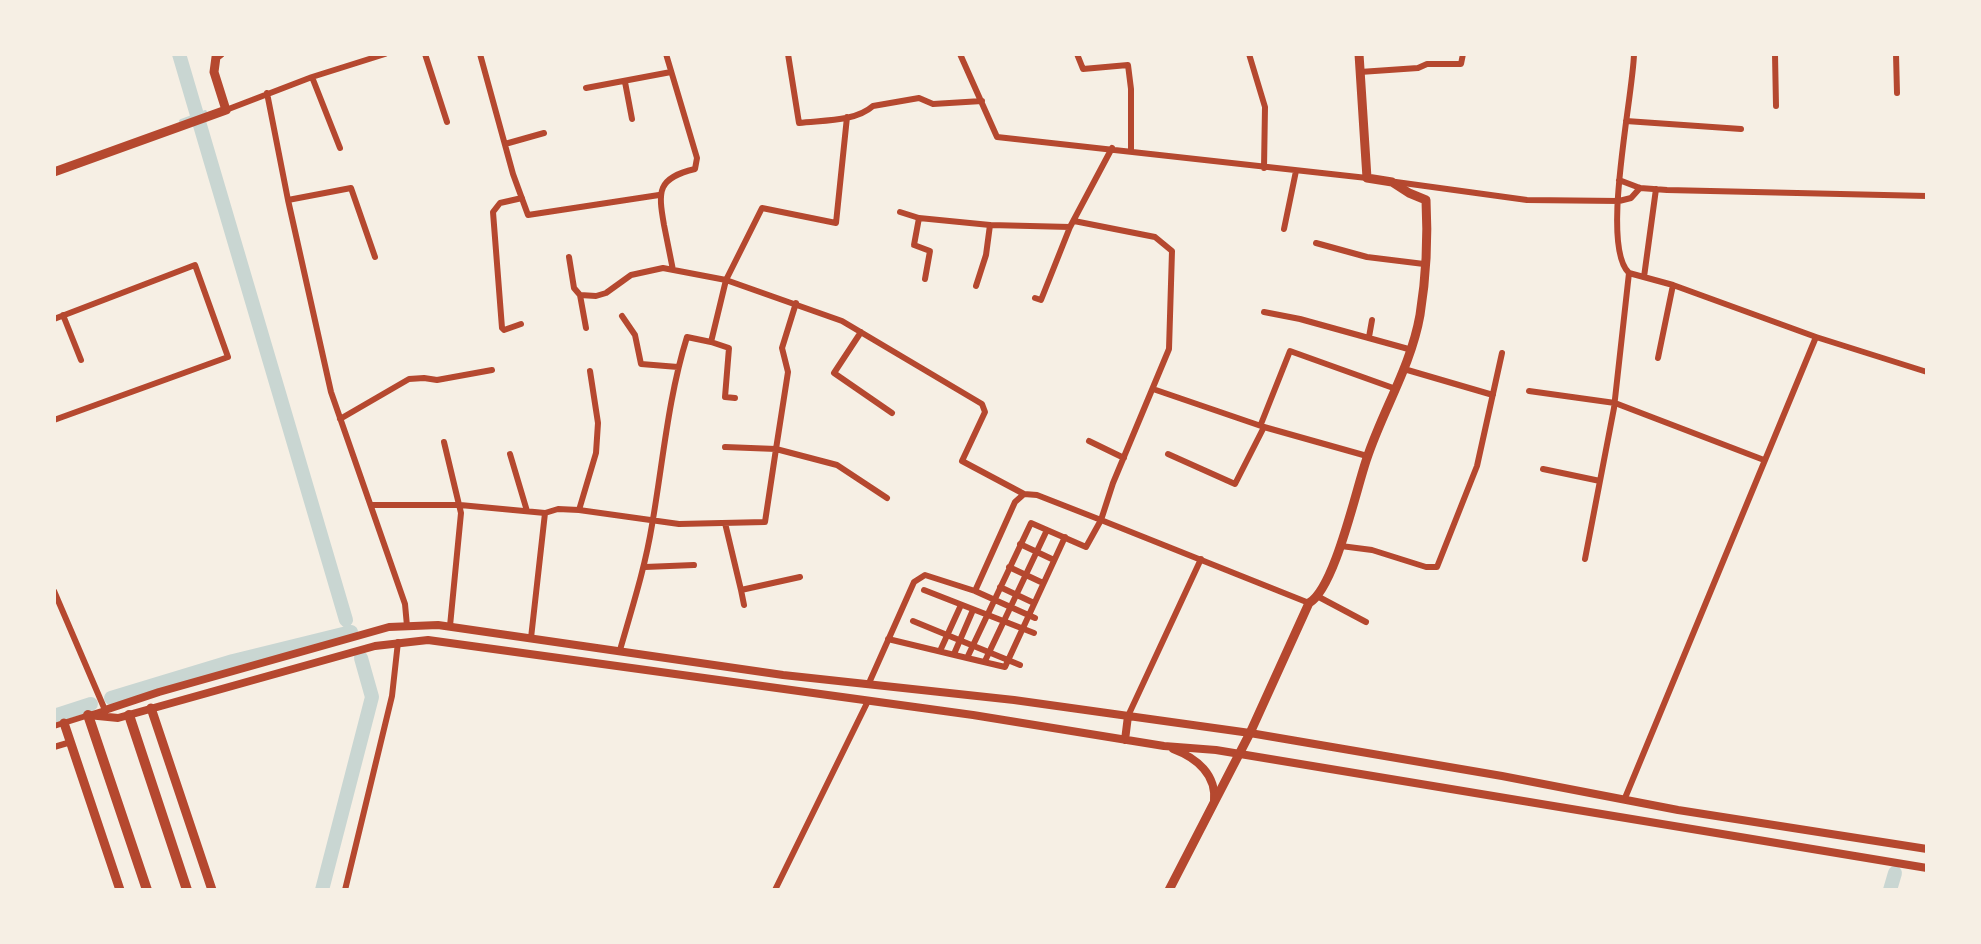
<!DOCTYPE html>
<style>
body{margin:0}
#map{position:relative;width:1981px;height:944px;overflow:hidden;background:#f6efe4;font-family:Arial,sans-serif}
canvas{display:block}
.frame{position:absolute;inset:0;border:56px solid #f6efe4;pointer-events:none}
</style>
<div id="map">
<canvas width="1981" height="944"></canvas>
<div class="frame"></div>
</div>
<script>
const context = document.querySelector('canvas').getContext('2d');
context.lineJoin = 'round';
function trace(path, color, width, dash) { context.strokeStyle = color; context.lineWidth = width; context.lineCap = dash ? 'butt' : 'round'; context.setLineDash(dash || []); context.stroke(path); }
trace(new Path2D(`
 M 181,121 L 205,112`), '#c9d6d2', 4);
trace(new Path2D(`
 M 179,54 L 346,620
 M 111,698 L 233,661 L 351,632
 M 54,716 L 91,704
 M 322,890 L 372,697 L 361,658
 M 1890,890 L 1895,873`), '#c9d6d2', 14);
trace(new Path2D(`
 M 425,54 L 447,122
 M 480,54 L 513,174 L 528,215 L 659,195
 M 666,54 L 697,158 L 695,169 C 657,178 658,191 664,225 C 667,240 670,255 673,270
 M 788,54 L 799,123 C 822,120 855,122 873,106 L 919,98 L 933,104 L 982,101
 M 960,54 L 997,137 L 1367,178
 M 1077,54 L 1083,69 L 1128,65 L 1131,89 L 1131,150
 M 1249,54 L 1265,107 L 1264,168
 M 1634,54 C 1633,97 1600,246 1629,273 L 1673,285 L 1816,337 L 1927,372
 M 1775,54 L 1776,106
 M 1896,54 L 1897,93
 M 1360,72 L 1418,68 L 1427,64 L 1461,64 L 1463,54
 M 312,77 L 340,148
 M 625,82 L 632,119
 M 586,88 L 671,72
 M 267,93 L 288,200 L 331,392 L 405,604 L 407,626
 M 226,110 L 312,77 L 385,54
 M 1626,121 L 1741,129
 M 505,144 L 544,133
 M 1619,180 L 1640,188 L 1667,190 L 1927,196
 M 1396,182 L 1527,200 L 1619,201 L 1631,198 L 1640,188
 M 288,200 L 351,188 L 375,257
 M 900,212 L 919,218
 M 1284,229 L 1296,171
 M 1316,243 L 1367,257 L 1424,264
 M 569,257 L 574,288 L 580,295
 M 1644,277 L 1656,189
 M 925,279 L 930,251 L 914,245 L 919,218 L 990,225 L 1070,227
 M 976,286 L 986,255 L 990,225
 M 1035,298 L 1041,300 L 1070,227 L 1112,148
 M 1264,312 L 1300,319 L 1412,350
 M 63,315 L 81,360
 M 622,316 L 635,335 L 641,364 L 678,367
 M 54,319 L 195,265 L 228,357 L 54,420
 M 521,324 L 504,330 L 502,328 L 493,212 L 500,203 L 522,198
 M 586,328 L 580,295 L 596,296 L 606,293 L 631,275 L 663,268 L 726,280 L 842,321 L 982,404 L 985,412 L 962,461 L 1024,494
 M 861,332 L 834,373 L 892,413
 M 1369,337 L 1372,320
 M 711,342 L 729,348 L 725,397 L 735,398
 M 1658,358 L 1673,285
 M 1404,369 L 1493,395
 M 590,371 L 598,423 L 596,453 L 579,510 L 679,524 L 765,522 L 776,449 L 837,465 L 887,498
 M 1153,389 L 1264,427 L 1367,456
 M 1529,391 L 1615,403 L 1764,460
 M 340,419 L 409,379 L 424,378 L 437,380 L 492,370
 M 1261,424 L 1290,351 L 1396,389
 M 1089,441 L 1124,458
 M 444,442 L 461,513 L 450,626
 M 725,447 L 776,449 L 788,372 L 782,348 L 796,303
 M 510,454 L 527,511
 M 1168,454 L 1235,484 L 1264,427
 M 1543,469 L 1600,481
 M 371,505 L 460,505 L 545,513 L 531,638
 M 545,513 L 558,509 L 579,510
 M 725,523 L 741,590 L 800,577
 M 1020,544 L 1054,560
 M 1341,546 L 1372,550 L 1426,567 L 1437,567 L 1477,466 L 1502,353
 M 1585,559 L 1614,408 L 1629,273
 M 645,567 L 694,565
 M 1009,567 L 1043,583
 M 1000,587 L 1034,603
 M 741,590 L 744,605
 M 924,590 L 1034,633
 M 54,591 L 105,710 L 54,726
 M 975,591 L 1035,618
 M 1317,596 L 1366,622
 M 913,621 L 1020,665
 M 888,639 L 967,658 L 1031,523 L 1086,547 L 1101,520 L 1113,483 L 1169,349 L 1172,251 L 1155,237 L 1074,221
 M 620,650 C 632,608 645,568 652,525 C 663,462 668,398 687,337 L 711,342 L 726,280 L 762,208 L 836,223 L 847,117
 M 940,651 L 961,605
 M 954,654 L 973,610
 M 967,658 L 1005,667 L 1065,537
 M 985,661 L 1047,530
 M 869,683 L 914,582 L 925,575 L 975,591 L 1015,502 L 1024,494 L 1037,495 L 1101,520 L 1309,603
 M 1128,716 L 1201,559
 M 54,747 L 71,742
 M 1625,798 L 1816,337
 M 345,890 L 392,696 L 398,642
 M 775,890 L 868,701`), '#b5482f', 6);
trace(new Path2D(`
 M 105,710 L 159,692 L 389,627 L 438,625 L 783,675 L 1014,700 L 1250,733 L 1502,776 L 1678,810 L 1927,849
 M 88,715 L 118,718 L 375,646 L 428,640 L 973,715 L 1164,746 L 1216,750 L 1927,868
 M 1125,740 L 1128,716
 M 1173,749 C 1197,758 1217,775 1214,802`), '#b5482f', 8);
trace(new Path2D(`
 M 54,172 L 226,110 L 214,72 L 216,57 L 220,54
 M 151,708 L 212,890
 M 64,723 L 120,890
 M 1169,890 L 1250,733 L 1309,603 C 1335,588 1356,489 1367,458 C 1383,410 1411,366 1420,315 C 1426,278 1428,237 1426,200 L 1409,193 L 1392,182 L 1367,178 L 1359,54`), '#b5482f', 9);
trace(new Path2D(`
 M 88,715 L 147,890
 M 129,715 L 187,890`), '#b5482f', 10);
</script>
